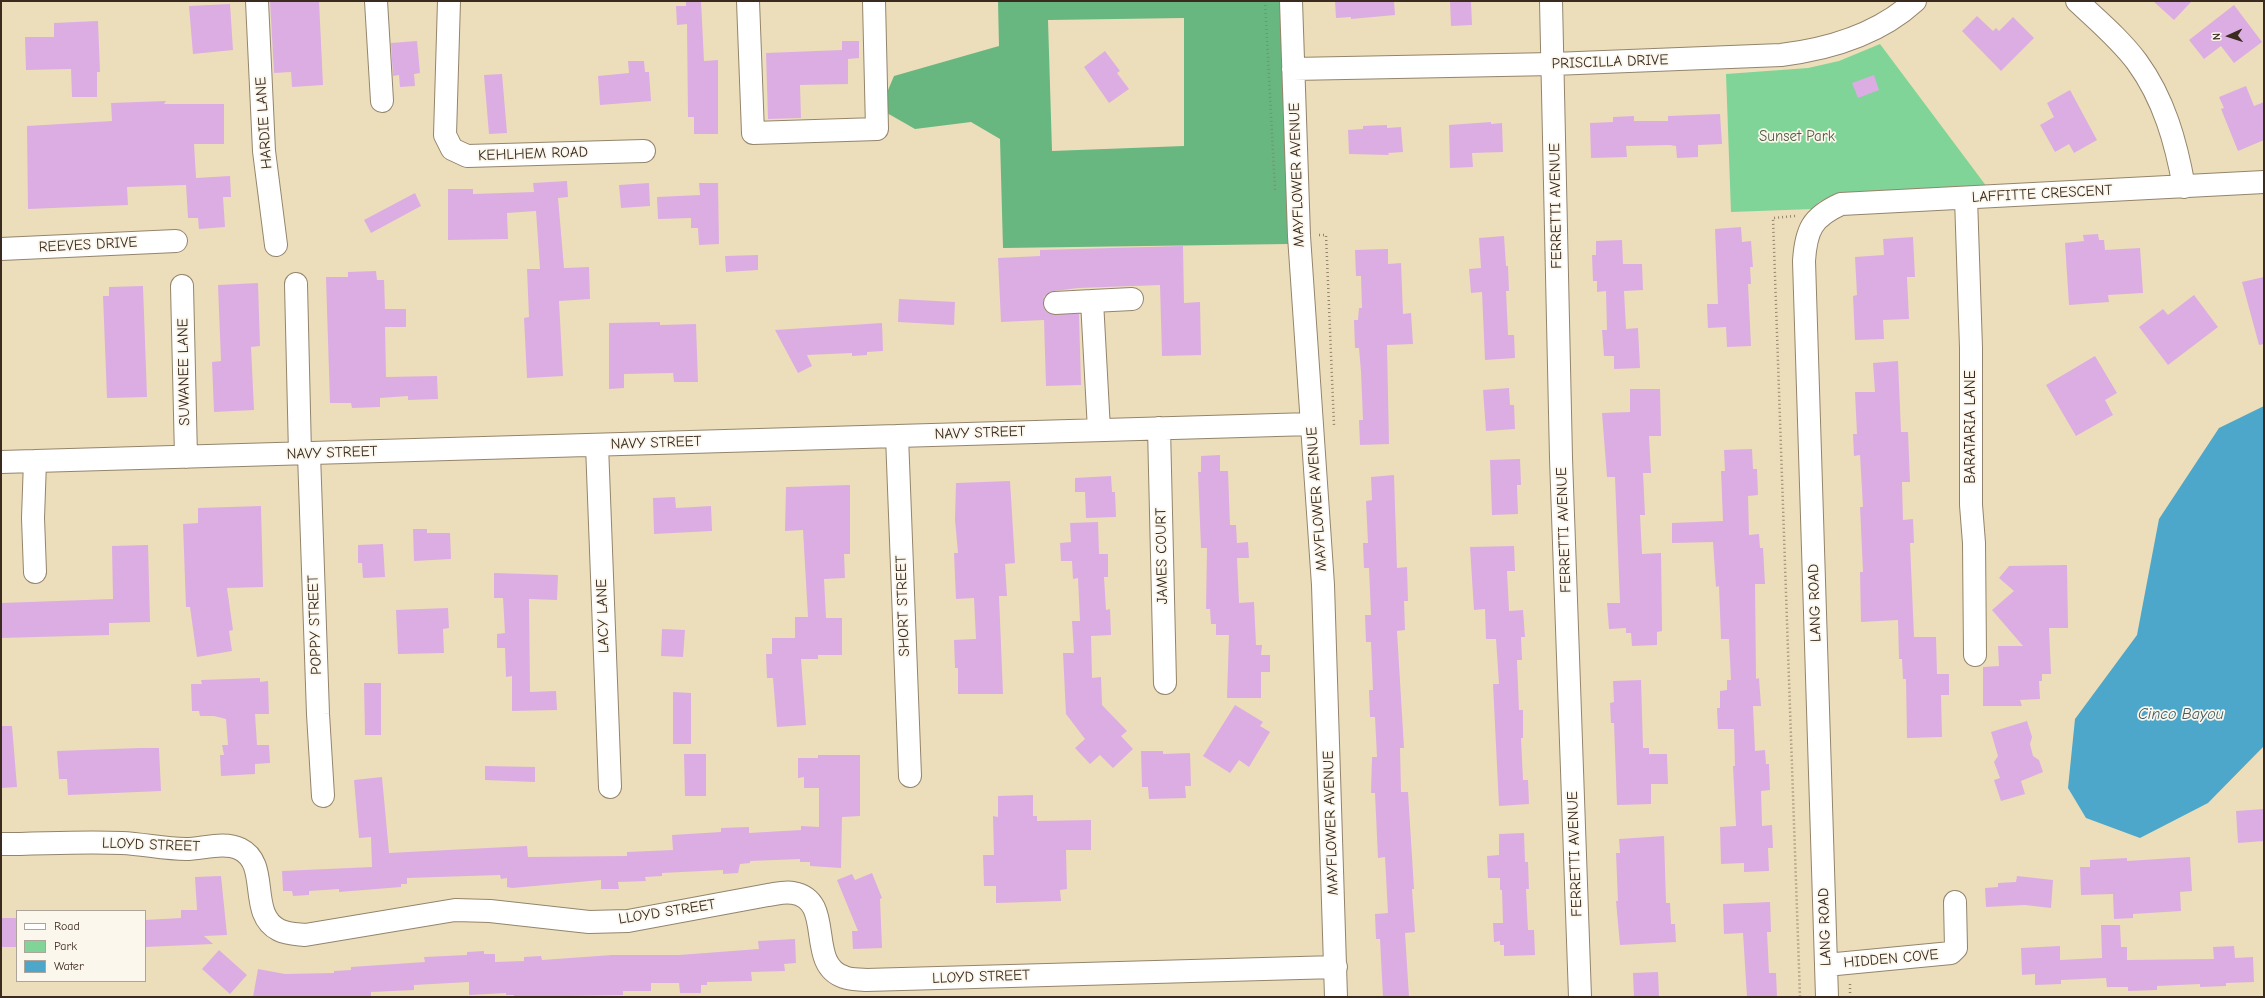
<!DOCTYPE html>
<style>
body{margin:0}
#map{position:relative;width:2265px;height:998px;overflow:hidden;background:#ecdeba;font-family:"Comic Neue",sans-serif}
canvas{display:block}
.frame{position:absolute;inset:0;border:2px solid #3b2a1e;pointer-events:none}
.legend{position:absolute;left:16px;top:910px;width:130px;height:72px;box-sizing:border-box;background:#fbf7ec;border:1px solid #aea59a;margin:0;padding:5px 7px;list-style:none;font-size:12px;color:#3b2a1e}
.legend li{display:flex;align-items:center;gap:8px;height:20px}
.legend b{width:20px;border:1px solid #aea59a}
.north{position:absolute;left:2209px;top:16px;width:40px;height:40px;-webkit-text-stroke:3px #fbf7ec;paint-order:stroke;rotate:267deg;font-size:11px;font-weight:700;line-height:16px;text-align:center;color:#3b2a1e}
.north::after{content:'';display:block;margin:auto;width:14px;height:18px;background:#3b2a1e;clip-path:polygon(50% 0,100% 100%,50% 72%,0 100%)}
</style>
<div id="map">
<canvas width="2265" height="998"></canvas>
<div class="frame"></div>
<ul class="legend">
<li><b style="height:5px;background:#fff"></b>Road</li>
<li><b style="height:11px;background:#80d497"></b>Park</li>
<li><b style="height:11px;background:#4ca7ca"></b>Water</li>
</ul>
<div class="north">N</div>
</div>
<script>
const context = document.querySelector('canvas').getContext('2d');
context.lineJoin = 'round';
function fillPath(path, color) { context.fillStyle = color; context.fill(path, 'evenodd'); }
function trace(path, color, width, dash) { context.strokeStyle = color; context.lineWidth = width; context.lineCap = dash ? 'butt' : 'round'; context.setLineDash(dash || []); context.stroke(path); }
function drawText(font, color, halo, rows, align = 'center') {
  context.font = font + ' "Comic Neue",sans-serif'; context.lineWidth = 3.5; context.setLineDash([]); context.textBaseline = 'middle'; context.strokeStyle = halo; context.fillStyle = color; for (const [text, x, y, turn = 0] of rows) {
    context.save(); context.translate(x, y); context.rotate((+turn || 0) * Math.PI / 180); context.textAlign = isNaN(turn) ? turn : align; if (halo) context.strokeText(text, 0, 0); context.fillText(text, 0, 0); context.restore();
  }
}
fillPath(new Path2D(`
 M 1880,44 L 1987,187 L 1837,193 L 1819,202 L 1813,209 L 1731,212 L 1726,74 L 1808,68 L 1839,61 Z`), '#80d497');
fillPath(new Path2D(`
 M 998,1 L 1280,1 L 1288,244 L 1003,248 L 1000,139 L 971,122 L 915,129 L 880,109 L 894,76 L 999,46 ZM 1184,18 L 1184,146 L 1052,151 L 1048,20 Z`), '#68b680');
fillPath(new Path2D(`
 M 2264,406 L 2264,746 L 2208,803 L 2140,838 L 2086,818 L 2068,788 L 2075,719 L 2137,635 L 2159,519 L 2219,428 Z`), '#4ca7ca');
fillPath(new Path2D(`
 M 270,1 L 319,1 L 323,85 L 292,87 L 291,72 L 274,73 Z
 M 686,1 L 701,1 L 704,61 L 718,60 L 718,134 L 694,134 L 694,117 L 688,117 L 687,24 L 677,25 L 676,6 L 686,6 Z
 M 1335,1 L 1394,1 L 1395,15 L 1351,19 L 1351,17 L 1336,18 Z
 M 1450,1 L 1471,1 L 1472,25 L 1451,26 Z
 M 2153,1 L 2192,1 L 2174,20 Z
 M 230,4 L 233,50 L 193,54 L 189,6 Z
 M 2234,5 L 2262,42 L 2234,63 L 2221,46 L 2204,59 L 2189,40 Z
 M 1977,16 L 1993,31 L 1996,28 L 1999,31 L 2013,17 L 2034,38 L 2001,71 L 1962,31 Z
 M 98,21 L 100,72 L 97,72 L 97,97 L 72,97 L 71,69 L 26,70 L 25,37 L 54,37 L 54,23 Z
 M 417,41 L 420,73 L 414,74 L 415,86 L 400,87 L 399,75 L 393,76 L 391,43 Z
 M 842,41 L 859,41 L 859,58 L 848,59 L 848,84 L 800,85 L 801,118 L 768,119 L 766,53 L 842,50 Z
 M 1105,51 L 1120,71 L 1117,73 L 1129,89 L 1109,103 L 1084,67 Z
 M 628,61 L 644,61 L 645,72 L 649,72 L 651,101 L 600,105 L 598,76 L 629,73 Z
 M 502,74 L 507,133 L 489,134 L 484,75 Z
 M 1874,75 L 1879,90 L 1858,98 L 1852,83 Z
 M 2246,86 L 2254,106 L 2264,102 L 2264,140 L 2238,151 L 2221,109 L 2224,108 L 2219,97 Z
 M 2070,90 L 2097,140 L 2074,153 L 2069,144 L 2055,152 L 2040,125 L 2054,117 L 2047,103 Z
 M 166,101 L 164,104 L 224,104 L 224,144 L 194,144 L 196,178 L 230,176 L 231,197 L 223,197 L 225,227 L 199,229 L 198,218 L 188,218 L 186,185 L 127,187 L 128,205 L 28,209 L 27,126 L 112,121 L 111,103 Z
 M 1720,114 L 1722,144 L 1698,145 L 1698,157 L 1677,158 L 1676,146 L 1669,145 L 1626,146 L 1627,157 L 1591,158 L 1590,123 L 1613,122 L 1613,117 L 1634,116 L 1634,121 L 1668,121 L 1668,116 Z
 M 1491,122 L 1491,124 L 1502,123 L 1503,152 L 1472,153 L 1473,167 L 1450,168 L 1449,125 Z
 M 1387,125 L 1387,128 L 1401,127 L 1403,152 L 1388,153 L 1389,155 L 1349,154 L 1348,130 L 1363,129 L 1363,126 Z
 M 567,181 L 568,197 L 558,198 L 564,268 L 589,267 L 590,299 L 559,301 L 563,376 L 527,378 L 524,318 L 529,317 L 527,269 L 540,269 L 536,211 L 507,213 L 508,239 L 448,240 L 448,189 L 473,189 L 473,194 L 534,192 L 533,183 Z
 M 649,183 L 650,206 L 621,208 L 619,185 Z
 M 699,183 L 718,183 L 719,244 L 699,245 L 698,228 L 691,228 L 691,218 L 658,219 L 657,197 L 700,195 Z
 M 415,193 L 421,206 L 371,233 L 364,220 Z
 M 1741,227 L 1742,242 L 1751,241 L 1753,267 L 1750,267 L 1751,284 L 1748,284 L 1751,346 L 1727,347 L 1726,327 L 1708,328 L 1707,304 L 1718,304 L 1715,229 Z
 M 2098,234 L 2099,240 L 2104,240 L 2105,250 L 2140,248 L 2143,293 L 2108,295 L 2109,302 L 2069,305 L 2065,243 L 2084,241 L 2083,235 Z
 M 1504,236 L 1506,266 L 1508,266 L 1509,291 L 1506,291 L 1508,335 L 1514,335 L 1515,358 L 1485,360 L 1482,292 L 1471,293 L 1469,269 L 1481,268 L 1479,238 Z
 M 1913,237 L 1915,277 L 1907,277 L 1909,319 L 1883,320 L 1884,339 L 1855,340 L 1853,296 L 1857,295 L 1855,257 L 1884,255 L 1883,239 Z
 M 1622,240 L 1623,264 L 1642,264 L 1643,290 L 1624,291 L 1626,329 L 1638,328 L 1640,368 L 1614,369 L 1614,356 L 1604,356 L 1602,330 L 1607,330 L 1606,291 L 1597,292 L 1597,281 L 1593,281 L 1592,255 L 1596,255 L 1596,241 Z
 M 1183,246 L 1184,303 L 1200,302 L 1201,355 L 1162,356 L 1160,285 L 1078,288 L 1054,291 L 1044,297 L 1043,304 L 1045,310 L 1050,314 L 1079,314 L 1081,385 L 1046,386 L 1044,320 L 1001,322 L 998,258 L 1040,256 L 1040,250 Z
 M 1388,249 L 1388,264 L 1401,263 L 1403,314 L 1411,313 L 1413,344 L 1387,345 L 1389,444 L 1360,445 L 1359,420 L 1363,420 L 1361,372 L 1359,348 L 1355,348 L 1354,320 L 1358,320 L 1359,308 L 1362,308 L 1361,276 L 1356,276 L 1355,250 Z
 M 758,255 L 758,270 L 726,272 L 725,256 Z
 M 376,271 L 377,280 L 384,280 L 385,309 L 406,309 L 406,327 L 385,327 L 386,377 L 437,376 L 438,399 L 408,400 L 408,396 L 380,398 L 380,407 L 352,408 L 351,403 L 330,403 L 326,277 L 348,277 L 348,272 Z
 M 2264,277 L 2264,344 L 2259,345 L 2242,282 Z
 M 258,283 L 260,346 L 251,347 L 254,410 L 214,412 L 212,362 L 221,361 L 218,285 Z
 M 143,286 L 147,397 L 107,398 L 103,296 L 109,296 L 109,287 Z
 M 2194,295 L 2218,327 L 2168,365 L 2139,327 L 2163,309 L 2168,315 Z
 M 899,299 L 955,302 L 954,325 L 898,322 Z
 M 660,322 L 660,325 L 696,324 L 698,382 L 674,382 L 673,373 L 624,374 L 624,388 L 609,389 L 609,323 Z
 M 882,323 L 883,351 L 867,352 L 867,355 L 852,356 L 852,353 L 807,355 L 812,366 L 798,373 L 775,330 Z
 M 2095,356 L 2117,393 L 2105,400 L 2113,415 L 2076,436 L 2046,385 Z
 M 1898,361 L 1901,432 L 1908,432 L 1910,482 L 1902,482 L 1903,520 L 1913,519 L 1914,543 L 1910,543 L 1914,637 L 1936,637 L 1937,674 L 1949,674 L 1949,695 L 1941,695 L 1942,737 L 1907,738 L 1906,679 L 1903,679 L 1902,659 L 1899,659 L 1898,620 L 1861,622 L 1860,572 L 1863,572 L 1860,507 L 1863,507 L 1860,455 L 1854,456 L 1853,434 L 1857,434 L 1855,392 L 1875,392 L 1873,363 Z
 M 1509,388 L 1510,405 L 1514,405 L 1515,429 L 1486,431 L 1483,390 Z
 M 1630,389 L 1660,389 L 1661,436 L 1649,436 L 1651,473 L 1643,473 L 1645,515 L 1640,515 L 1642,554 L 1661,553 L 1662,631 L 1657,632 L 1657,645 L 1632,646 L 1631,633 L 1626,633 L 1626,628 L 1609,629 L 1607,603 L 1620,603 L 1615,477 L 1607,477 L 1602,413 L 1630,412 Z
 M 1752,449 L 1753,469 L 1757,469 L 1758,495 L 1748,496 L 1749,535 L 1759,534 L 1760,548 L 1763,548 L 1765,584 L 1755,584 L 1756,679 L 1759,678 L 1761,706 L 1753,706 L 1755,751 L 1765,750 L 1766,764 L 1769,764 L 1770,790 L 1761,791 L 1762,826 L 1772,825 L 1773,848 L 1768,848 L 1769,871 L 1744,872 L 1744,863 L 1721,864 L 1720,827 L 1736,826 L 1733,766 L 1735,766 L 1734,729 L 1718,729 L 1717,708 L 1720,708 L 1720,691 L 1727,690 L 1727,680 L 1731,680 L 1729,639 L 1721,639 L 1719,586 L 1716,587 L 1713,542 L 1672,543 L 1672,523 L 1723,521 L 1721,471 L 1725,471 L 1724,450 Z
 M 1220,455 L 1220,471 L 1228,471 L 1230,525 L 1236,525 L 1237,543 L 1248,542 L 1249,558 L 1237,558 L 1239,603 L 1254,602 L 1256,645 L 1262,645 L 1261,655 L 1270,655 L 1270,672 L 1261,672 L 1261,698 L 1227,698 L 1229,635 L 1216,635 L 1216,624 L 1211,624 L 1210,609 L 1206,609 L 1207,548 L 1201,548 L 1198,472 L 1201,472 L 1201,456 Z
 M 1520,459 L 1521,485 L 1517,485 L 1518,514 L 1492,515 L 1490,460 Z
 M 1394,475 L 1397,568 L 1407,567 L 1408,601 L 1404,601 L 1405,630 L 1397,631 L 1404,748 L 1400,748 L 1401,792 L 1408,792 L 1414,889 L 1412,889 L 1415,932 L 1405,933 L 1409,997 L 1383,997 L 1380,939 L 1376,939 L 1375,914 L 1388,913 L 1385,857 L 1378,858 L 1375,793 L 1371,793 L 1372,757 L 1377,757 L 1375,717 L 1370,717 L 1369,690 L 1373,690 L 1371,642 L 1366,642 L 1365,615 L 1371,615 L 1369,568 L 1364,568 L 1363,543 L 1368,543 L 1366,501 L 1372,500 L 1371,477 Z
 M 1111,476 L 1112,492 L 1115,492 L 1116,517 L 1086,518 L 1085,492 L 1075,492 L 1075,478 Z
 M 1010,481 L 1015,563 L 1005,564 L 1007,596 L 999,596 L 1003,694 L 958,694 L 958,668 L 955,668 L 954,640 L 976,639 L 974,598 L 956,599 L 954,553 L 958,553 L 955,520 L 956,483 Z
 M 850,485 L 850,554 L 844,554 L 845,578 L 824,579 L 826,618 L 842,618 L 842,655 L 818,655 L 818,659 L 801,659 L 806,725 L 777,727 L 773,678 L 767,678 L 766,654 L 772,654 L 772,638 L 795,638 L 795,617 L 808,617 L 803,530 L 785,531 L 786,487 Z
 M 675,497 L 676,508 L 711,506 L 712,531 L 654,534 L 653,498 Z
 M 261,506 L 263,587 L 227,588 L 233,630 L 229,631 L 232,651 L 197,657 L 190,607 L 186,607 L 183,524 L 198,523 L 198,508 Z
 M 1098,522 L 1099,554 L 1108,554 L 1108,577 L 1104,577 L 1106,610 L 1110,609 L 1111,635 L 1091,636 L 1092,678 L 1101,677 L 1102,705 L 1127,731 L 1121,736 L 1133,749 L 1113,768 L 1100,755 L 1090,764 L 1075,748 L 1085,739 L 1066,714 L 1063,653 L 1074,653 L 1072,621 L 1080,621 L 1078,578 L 1073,579 L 1072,561 L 1061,561 L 1060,543 L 1071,542 L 1070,523 Z
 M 413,529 L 427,529 L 427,533 L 450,533 L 451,559 L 414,561 Z
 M 383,544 L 385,577 L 363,578 L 362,563 L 358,563 L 358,545 Z
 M 148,545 L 150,622 L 109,623 L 109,635 L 1,638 L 1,603 L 113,599 L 112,546 Z
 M 1514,546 L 1515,571 L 1507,571 L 1509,611 L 1523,610 L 1525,637 L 1521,637 L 1522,660 L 1517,660 L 1519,710 L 1523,710 L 1523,738 L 1521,738 L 1523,780 L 1528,780 L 1529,804 L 1499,806 L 1493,684 L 1499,684 L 1496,639 L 1486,639 L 1485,609 L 1474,610 L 1470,547 Z
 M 2067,565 L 2068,628 L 2049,628 L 2051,674 L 2042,674 L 2042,681 L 2039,681 L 2040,699 L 2020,700 L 2022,706 L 1983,706 L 1983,667 L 1999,666 L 1998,646 L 2023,646 L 1992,610 L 2014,591 L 1999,578 L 2009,566 Z
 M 494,573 L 558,575 L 557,600 L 529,599 L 530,692 L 556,691 L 557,710 L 512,711 L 512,676 L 506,677 L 505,648 L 497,648 L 497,634 L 505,633 L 503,598 L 494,598 Z
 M 448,608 L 449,628 L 443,629 L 444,653 L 398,654 L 396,610 Z
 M 662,629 L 685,630 L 683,657 L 661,656 Z
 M 260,678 L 260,682 L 268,681 L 269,714 L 255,714 L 257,745 L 269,745 L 270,763 L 255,764 L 255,774 L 221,776 L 220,755 L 224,755 L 222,745 L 228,745 L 226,719 L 214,716 L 200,716 L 199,711 L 192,711 L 191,684 L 202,684 L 201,680 Z
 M 1641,680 L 1643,748 L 1649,748 L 1649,754 L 1667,754 L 1668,784 L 1651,784 L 1651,804 L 1617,805 L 1614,723 L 1611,723 L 1610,703 L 1614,702 L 1613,681 Z
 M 364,683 L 381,683 L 381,735 L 365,735 Z
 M 673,692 L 691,693 L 691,744 L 673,744 Z
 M 1235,705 L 1263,722 L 1260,726 L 1270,732 L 1249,767 L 1239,760 L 1230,773 L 1203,756 Z
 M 2027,721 L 2032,737 L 2030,744 L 2033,756 L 2039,760 L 2043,772 L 2021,781 L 2025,794 L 2001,801 L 1994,780 L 2000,778 L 1994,762 L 1998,756 L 1991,732 Z
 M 1,726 L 12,726 L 17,787 L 1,788 Z
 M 140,748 L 159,748 L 161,791 L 68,795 L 67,779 L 59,779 L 57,751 Z
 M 1141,751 L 1163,751 L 1163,754 L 1190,753 L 1191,786 L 1185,786 L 1186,798 L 1149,799 L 1148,787 L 1142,787 Z
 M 684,754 L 706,754 L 706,796 L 685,796 Z
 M 818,755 L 860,755 L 860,816 L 842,817 L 841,868 L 810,866 L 810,862 L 800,862 L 800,859 L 750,861 L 750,863 L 740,864 L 738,873 L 723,874 L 723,870 L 662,873 L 662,876 L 645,877 L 646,881 L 618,882 L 619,889 L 601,889 L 601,880 L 512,888 L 507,887 L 507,878 L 501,879 L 500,875 L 407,878 L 407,884 L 401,884 L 401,887 L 339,892 L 339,889 L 309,891 L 309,895 L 293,896 L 292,891 L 283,891 L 282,871 L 372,867 L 371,837 L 359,838 L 354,780 L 382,777 L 389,853 L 527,846 L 528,857 L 627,856 L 627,852 L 673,850 L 672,835 L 721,832 L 721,828 L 749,827 L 749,833 L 801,830 L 801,826 L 819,827 L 819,788 L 804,788 L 804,777 L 798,778 L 798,758 L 818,758 Z
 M 485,766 L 535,767 L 535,782 L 485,780 Z
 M 1033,795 L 1033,816 L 1037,816 L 1037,821 L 1091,820 L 1091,850 L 1066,850 L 1067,889 L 1060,890 L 1061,901 L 996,903 L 996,886 L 984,886 L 983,855 L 994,855 L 993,816 L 998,817 L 998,796 Z
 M 2264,809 L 2264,841 L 2238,843 L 2236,811 Z
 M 1524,833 L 1525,862 L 1528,862 L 1529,889 L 1526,889 L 1528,930 L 1534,930 L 1535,955 L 1504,956 L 1504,945 L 1500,945 L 1500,941 L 1494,942 L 1493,923 L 1503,923 L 1502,890 L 1500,890 L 1500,878 L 1488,878 L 1487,856 L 1499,855 L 1499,834 Z
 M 1664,836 L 1666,903 L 1670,903 L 1671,924 L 1675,924 L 1676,942 L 1620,945 L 1616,901 L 1618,901 L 1616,853 L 1620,853 L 1619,839 Z
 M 2190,857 L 2192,891 L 2180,892 L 2181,911 L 2133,914 L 2133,918 L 2114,919 L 2113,894 L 2081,895 L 2080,867 L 2090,867 L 2090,860 L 2127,858 L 2127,861 Z
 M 872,873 L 882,898 L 880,899 L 882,948 L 853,949 L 852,931 L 858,931 L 837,880 L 852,874 L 855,880 Z
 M 221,876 L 227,935 L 204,936 L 213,944 L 145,947 L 145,920 L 181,918 L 181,910 L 197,910 L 195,877 Z
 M 2017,876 L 2053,880 L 2051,908 L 2025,905 L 1986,907 L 1985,888 L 1998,887 L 1998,883 L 2016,882 Z
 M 1770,902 L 1771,932 L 1767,932 L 1769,973 L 1776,973 L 1777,997 L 1747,997 L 1743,933 L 1724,934 L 1723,904 Z
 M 1,918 L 17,918 L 17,947 L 1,947 Z
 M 2101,925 L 2120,925 L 2121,947 L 2127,947 L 2127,960 L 2214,959 L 2213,947 L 2234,946 L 2235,958 L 2253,957 L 2254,982 L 2226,983 L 2226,986 L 2200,987 L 2200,984 L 2157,986 L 2157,990 L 2128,991 L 2128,987 L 2107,987 L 2106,978 L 2061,980 L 2061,984 L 2035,985 L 2035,974 L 2022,975 L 2021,948 L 2060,946 L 2060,960 L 2102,958 Z
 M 795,939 L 796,963 L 784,964 L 785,971 L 751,972 L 752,981 L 707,982 L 707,985 L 701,985 L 701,993 L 680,993 L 679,983 L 651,983 L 651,991 L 623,991 L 623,995 L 514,997 L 514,995 L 506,995 L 506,993 L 469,995 L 469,982 L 414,985 L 414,990 L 371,992 L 371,997 L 253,997 L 258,969 L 285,974 L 334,973 L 334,971 L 351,970 L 351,967 L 425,962 L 424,957 L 467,955 L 467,952 L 484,951 L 484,954 L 495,954 L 495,962 L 524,961 L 524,957 L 541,956 L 542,960 L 612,955 L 679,955 L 759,949 L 758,941 Z
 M 219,950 L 247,975 L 230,994 L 202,969 Z
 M 1658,972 L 1659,997 L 1634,997 L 1633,973 Z`), '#dcade2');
const minor = new Path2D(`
 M 257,1 L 264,151 L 276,245
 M 376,1 L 382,101
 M 449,1 L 445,135 L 452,149 L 467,156 L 644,151
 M 748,1 L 753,133 L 877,129 L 874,1
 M 1291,1 L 1299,236 L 1323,585 L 1336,997
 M 1551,1 L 1561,458 L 1580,997
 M 2077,1 C 2097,20 2120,39 2137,62 C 2164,99 2176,142 2184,187
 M 1293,69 L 1553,64 L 1781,55 C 1830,49 1878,35 1915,1
 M 1966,198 L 1971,348 L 1971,505 L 1974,543 L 1975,655
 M 1,249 L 176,241
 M 296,284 L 300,454
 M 182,286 L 186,457
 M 1055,303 L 1092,301
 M 1159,428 L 1165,683
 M 1099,430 L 1092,301 L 1132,299
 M 897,436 L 910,776
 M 597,445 L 610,787
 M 309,454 L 318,714 L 323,796
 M 1,462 L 1311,424
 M 35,572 L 33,518 L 35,461
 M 1,844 C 41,844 82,841 122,843 C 144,844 164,849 186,849 C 202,849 224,841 240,849 C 271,864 247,914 279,930 C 287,934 296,934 305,935 L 455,910 L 490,911 L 589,922 L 628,921 L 768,895 C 776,894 785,891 793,893 C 836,900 805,964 844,977 C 851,980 859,979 866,980 L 1336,967
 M 1826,965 L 1951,953 L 1956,948 L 1955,902
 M 1827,997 L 1804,261 C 1806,230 1812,217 1841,204 L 2264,182`);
trace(minor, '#94846c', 24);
trace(new Path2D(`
 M 1265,1 L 1275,190
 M 1795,216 L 1773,218 L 1800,997
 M 1319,235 L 1326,235 L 1334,425
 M 1850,984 L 1850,997`), '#94846c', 2.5, [1, 3]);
trace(minor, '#fff', 22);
drawText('15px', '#3b2a1e', '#fbf7ec', [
 ["PRISCILLA DRIVE",1610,62,-2],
 ["HARDIE LANE",264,123,-94],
 ["KEHLHEM ROAD",533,154,-2],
 ["MAYFLOWER AVENUE",1297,175,-92],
 ["LAFFITTE CRESCENT",2042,194,-3],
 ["FERRETTI AVENUE",1556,206,-91],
 ["REEVES DRIVE",88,245,-3],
 ["SUWANEE LANE",184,372,-91],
 ["BARATARIA LANE",1971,427,-90],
 ["NAVY STREET",980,433,-2],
 ["NAVY STREET",656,443,-2],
 ["NAVY STREET",332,453,-2],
 ["MAYFLOWER AVENUE",1317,499,-94],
 ["FERRETTI AVENUE",1564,530,-92],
 ["JAMES COURT",1162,556,-91],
 ["LANG ROAD",1815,603,-92],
 ["SHORT STREET",903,606,-92],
 ["LACY LANE",603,616,-92],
 ["POPPY STREET",315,625,-92],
 ["MAYFLOWER AVENUE",1331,823,-92],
 ["LLOYD STREET",151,845,2],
 ["FERRETTI AVENUE",1575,854,-92],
 ["LLOYD STREET",667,912,-9],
 ["LANG ROAD",1825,927,-92],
 ["HIDDEN COVE",1891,959,-5],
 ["LLOYD STREET",981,977,-2]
]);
drawText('15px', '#505d42', '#fbf7ec', [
 ["Sunset Park",1797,137]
]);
drawText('italic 16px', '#425c63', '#fbf7ec', [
 ["Cinco Bayou",2181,714]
]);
</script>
